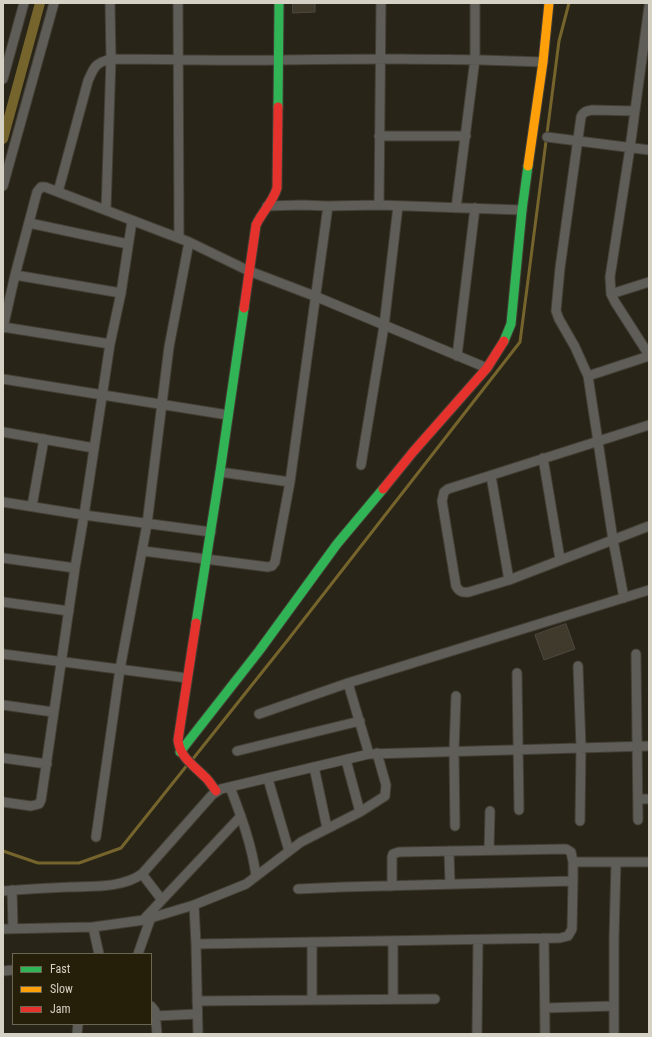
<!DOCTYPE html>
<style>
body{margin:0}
#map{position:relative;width:652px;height:1037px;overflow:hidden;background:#292418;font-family:"Roboto Condensed",sans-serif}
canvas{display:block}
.frame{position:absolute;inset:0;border:4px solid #d5d1c4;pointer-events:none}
.legend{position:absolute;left:12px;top:953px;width:140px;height:72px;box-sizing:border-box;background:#251e09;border:1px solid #6b6654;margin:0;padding:5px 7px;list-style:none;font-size:12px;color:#d5d1c4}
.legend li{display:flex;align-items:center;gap:8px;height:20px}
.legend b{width:20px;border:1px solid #6b6654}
</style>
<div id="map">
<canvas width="652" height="1037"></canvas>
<div class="frame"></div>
<ul class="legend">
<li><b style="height:5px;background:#30b455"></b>Fast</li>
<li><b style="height:5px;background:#ff9f0a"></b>Slow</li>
<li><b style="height:5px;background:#e5322d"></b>Jam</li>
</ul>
</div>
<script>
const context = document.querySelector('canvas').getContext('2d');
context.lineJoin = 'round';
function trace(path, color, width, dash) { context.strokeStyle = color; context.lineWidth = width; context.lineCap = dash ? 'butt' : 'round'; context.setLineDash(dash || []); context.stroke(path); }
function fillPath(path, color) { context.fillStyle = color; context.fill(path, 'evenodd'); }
trace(new Path2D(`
 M 192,760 L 287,641 L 520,342 L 559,41 L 569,3
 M 3,851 L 38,863 L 79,863 L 121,848 L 188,764`), '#75642c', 3);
trace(new Path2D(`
 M 3,139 L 40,3`), '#75642c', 10);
const building = new Path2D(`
 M 293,3 L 315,3 L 315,12 L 293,13 Z
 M 566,624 L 575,649 L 544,660 L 535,635 Z`);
fillPath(building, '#3f3a2b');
trace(building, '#4e4940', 1);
const street = new Path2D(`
 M 178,3 L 179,238
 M 649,6 L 630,148 L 610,277 L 611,294 L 615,302 L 649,355
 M 3,79 L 24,3
 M 379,136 L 466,136
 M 547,137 L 649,150
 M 3,186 L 54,3
 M 58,192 L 88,81 C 94,67 95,63 111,59 C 167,59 224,61 280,60 C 368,59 455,58 543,62
 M 379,205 L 381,3
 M 267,206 L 302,205 L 328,206 L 379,205 L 522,210
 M 456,208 L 475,59 L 475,3
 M 106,210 L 111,59 L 110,3
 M 29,223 L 128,244
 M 15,275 L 121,293
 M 611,294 L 649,282
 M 3,327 L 110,344
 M 3,328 L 15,275 L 37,192 L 41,187 L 45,187 L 189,242 L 249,271 L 317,297 L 487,368
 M 457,356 L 475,208
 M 588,376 L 649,356
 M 3,379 L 228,415
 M 649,425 L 448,489 L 444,492 L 442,501 L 456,586 C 459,592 463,593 469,592 L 509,580 L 649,526
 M 3,432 L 94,448
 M 543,458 L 560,559
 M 361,465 L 384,326 L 398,206
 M 220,472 L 290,482
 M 491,476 L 509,580
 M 3,502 L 84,515 L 211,532
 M 32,506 L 44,439
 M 143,551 L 268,567 L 272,566 L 275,562 L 290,482 L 328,206
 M 3,558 L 75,568
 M 624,598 L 613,540 L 588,376 L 575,347 L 559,319 L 556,311 L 560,268 L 581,117 C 583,112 586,111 592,110 L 635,111
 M 3,602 L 69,611
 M 3,654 L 187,678
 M 636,654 L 638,820
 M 578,666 L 581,747 L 580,821
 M 517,673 L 519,810
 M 3,705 L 53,712
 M 259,714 L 348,683
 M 237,751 L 360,721
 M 369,754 L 348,683 L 649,590
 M 3,758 L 47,764
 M 346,760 L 360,812
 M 314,767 L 327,828
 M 268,779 L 289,851
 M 230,787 C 241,816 252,845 256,876
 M 638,799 L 649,799
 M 3,802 L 31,806 L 39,804 L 41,800 L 75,568 L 84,515 L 110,344 L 121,293 L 132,221
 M 455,826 L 454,751 L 456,696
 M 96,837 L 120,669 L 147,524 L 169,347 L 189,242
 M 489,850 L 490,811
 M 449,851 L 450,884
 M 142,874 L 162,900
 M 392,886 L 392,857 L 393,854 L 399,852 L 566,849 L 571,852 L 573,862
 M 298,889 L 343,887 L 573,881 L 573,862 L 649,862
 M 12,890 L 13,928
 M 3,891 C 25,889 48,888 70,887 C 94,886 122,888 142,874 L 212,795 L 221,789 L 369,754 L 649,746
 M 194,905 L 196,944 L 198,1034
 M 145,918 L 241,816
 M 93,927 L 99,954
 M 3,929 L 93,927 L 144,920 L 194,905 L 246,884 L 301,842 L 360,812 L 385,796 L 386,785 L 377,753
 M 544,938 L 545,1034
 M 312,942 L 312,999
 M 196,944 L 560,938 L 568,936 L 572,929 L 573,881
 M 138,954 L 151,917
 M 3,971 L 13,970
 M 393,999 L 393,941
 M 197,1001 L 435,999
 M 151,1006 L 155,1011 L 157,1034
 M 545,1008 L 614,1006
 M 156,1016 L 197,1014
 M 77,1034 L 78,1024
 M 477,1034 L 478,940
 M 614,1034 L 614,939 L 616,862`);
const fast = new Path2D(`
 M 278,107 L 279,3
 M 504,341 L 511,324 L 522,210 L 528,166
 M 196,623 L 220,472 L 244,308
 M 180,752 L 259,651 L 337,544 L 383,489`);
const slow = new Path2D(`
 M 528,166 L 543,62 L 549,3`);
const jam = new Path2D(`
 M 244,308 L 256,225 C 262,212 273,202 277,188 L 278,107
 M 383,489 L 413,452 L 487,368 L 504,341
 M 196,623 L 178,740 C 180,757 192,764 204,776 C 209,780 212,786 216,791`);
trace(street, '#433f35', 11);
trace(fast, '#433f35', 11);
trace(slow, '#433f35', 11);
trace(jam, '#433f35', 11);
trace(street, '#5f5d58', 9);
trace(fast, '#30b455', 9);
trace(slow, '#ff9f0a', 9);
trace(jam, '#e5322d', 9);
</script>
